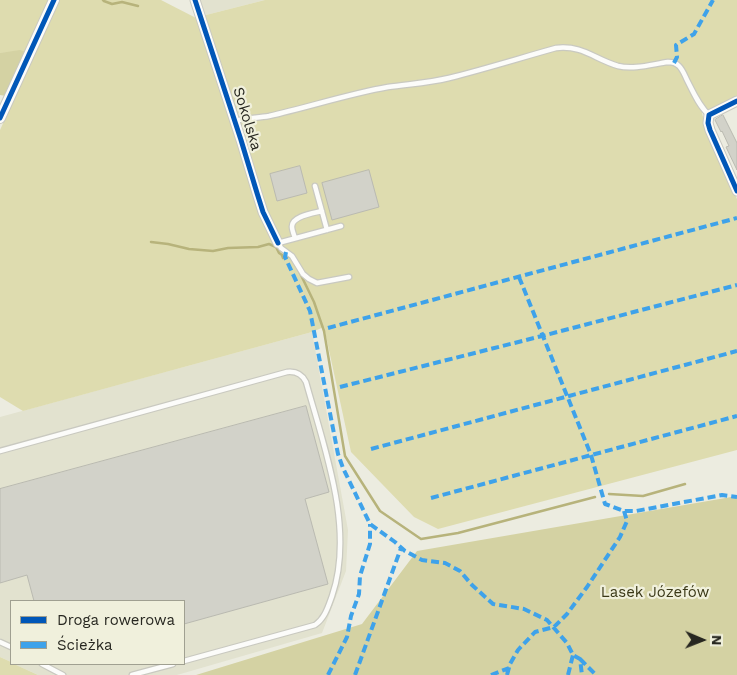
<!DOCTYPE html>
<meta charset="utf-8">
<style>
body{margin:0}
#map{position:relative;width:737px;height:675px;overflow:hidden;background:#ecece0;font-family:"Work Sans",sans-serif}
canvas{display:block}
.legend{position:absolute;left:10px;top:600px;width:175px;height:65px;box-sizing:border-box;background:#f0f0dc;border:1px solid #a0a091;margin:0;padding:6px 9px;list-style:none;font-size:15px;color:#272720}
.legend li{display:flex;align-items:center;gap:10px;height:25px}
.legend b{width:25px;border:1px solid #a0a091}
.north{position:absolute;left:677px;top:615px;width:50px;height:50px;-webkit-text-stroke:4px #f0f0dc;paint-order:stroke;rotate:91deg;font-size:14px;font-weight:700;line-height:20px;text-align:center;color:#272720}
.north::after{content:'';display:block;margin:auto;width:18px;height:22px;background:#272720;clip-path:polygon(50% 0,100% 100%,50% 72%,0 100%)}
</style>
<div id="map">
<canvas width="737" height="675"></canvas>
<ul class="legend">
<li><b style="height:6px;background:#0057b8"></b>Droga rowerowa</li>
<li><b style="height:6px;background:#3ea2ea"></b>Ścieżka</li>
</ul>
<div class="north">N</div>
</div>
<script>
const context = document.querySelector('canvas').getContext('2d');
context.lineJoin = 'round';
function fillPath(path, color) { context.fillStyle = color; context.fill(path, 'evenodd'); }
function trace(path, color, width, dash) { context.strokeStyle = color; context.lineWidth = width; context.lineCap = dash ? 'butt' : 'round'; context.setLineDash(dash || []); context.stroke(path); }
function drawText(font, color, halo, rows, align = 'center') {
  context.font = font + ' "Work Sans",sans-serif'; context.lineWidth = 4.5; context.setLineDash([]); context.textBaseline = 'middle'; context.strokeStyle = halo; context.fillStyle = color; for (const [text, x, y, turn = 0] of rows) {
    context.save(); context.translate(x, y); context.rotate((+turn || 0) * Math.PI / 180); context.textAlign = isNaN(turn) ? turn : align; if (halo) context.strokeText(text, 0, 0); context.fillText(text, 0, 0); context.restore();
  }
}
fillPath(new Path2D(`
 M 200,0 L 265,0 L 206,15 Z
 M 312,332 L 348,530 L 346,571 L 322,633 L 177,675 L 38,675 L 14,664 L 184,664 L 184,601 L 11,601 L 11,662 L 0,657 L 0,417 Z`), '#e2e2cf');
fillPath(new Path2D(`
 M 0,0 L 50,0 L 26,52 L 0,53 Z
 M 60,0 L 161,0 L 198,19 L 206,15 L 265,0 L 737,0 L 737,99 L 702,113 L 707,132 L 737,199 L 737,450 L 438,529 L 414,517 L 351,452 L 324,327 L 312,332 L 23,411 L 0,397 L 0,130 Z
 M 0,657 L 11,662 L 11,664 L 14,664 L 38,675 L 0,675 Z`), '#dedcaf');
fillPath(new Path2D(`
 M 20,50 L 26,52 L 6,96 L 0,95 L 0,53 Z
 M 737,496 L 737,675 L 196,675 L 362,624 L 417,551 Z`), '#d4d2a3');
trace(new Path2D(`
 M 103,0 L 104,1 L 112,4 L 122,2 L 138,6
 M 151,242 L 168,244 L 189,249 L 213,251 L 228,248 L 258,247 L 269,244 L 276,247 L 279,253 L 282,255 L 283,258 L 290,256 L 291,258
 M 298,269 L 314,302 L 324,331 L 345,456 L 380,511 L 421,539 L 458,533 L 595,497
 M 609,494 L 643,496 L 685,484`), '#b7b37b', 2.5);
const building = new Path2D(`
 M 723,115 L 737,143 L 737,170 L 726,147 L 729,146 L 722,131 L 721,132 L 715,120 Z
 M 300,166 L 307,193 L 277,201 L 270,174 Z
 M 369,170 L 379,207 L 332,220 L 322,183 Z
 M 306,406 L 329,492 L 305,499 L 328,584 L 184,624 L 184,601 L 34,601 L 27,575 L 0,583 L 0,489 Z`);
fillPath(building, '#d2d2c9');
trace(building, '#babab1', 1);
const service = new Path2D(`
 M 235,121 C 246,118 258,118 269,116 C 309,107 348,94 388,87 C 408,84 429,83 449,78 C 485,69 520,58 556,48 C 583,45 594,59 618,66 C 634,70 653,64 668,62 C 673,62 676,63 679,66 C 683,70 685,76 687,80 C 693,92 699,106 709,115
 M 315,186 L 327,230
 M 341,226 L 278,243 L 281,248 L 292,256 L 303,274 L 309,279 L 317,283 L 349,277
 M 295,238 C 294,235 292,230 292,227 C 291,216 314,213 322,211
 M 0,451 L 287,372 C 296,371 302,374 306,382 C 324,447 355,529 332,596 C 328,607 325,618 315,625 L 184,661
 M 0,642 L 11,647
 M 42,664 L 63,675
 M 132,675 L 173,664`);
const minor = new Path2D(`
 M 195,0 L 241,140 L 257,193 L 263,212 L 278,243
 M 737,101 L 709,115 L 708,123 L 710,130 L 737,191`);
const tertiary = new Path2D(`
 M 0,118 L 54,0`);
trace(service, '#c9c9c0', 7);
trace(minor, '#c9c9c0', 11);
trace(tertiary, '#c9c9c0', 12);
trace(service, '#fcfcfa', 4.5);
trace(minor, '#fcfcfa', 9);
trace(tertiary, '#fcfcfa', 10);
trace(new Path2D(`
 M 674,63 L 677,57 L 676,45 L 694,34 L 713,0
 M 286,252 L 285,257 L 310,311 L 338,454 L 343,468 L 370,524 L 395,542 L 405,551 L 422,560 L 445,563 L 460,571 L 472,585 L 493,604 L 524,609 L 547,620 L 567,643 L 573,655 L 580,659 L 582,675
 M 519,277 L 591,455 L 605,504 L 624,511 L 636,511 L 722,495 L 737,497
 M 328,328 L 737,218
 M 340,387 L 542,336 L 737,285
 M 371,449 L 737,351
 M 431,498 L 737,416
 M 580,659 L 596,675
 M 328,675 L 347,637 L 351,616 L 359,594 L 360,576 L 370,544 L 370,524
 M 355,675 L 401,548
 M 491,675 L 509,668
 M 507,675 L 510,664 L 518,650 L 535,632 L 554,627 L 567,614 L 587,587 L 620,537 L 627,521 L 624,511
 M 568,675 L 573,655`), '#3ea2ea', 4, [8, 4]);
trace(new Path2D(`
 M 195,0 L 241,140 L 257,193 L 263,212 L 278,243
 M 737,101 L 709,115 L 708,123 L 710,130 L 737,191
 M 0,118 L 54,0`), '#0057b8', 5);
drawText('15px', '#272720', '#f0f0dc', [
 ["Sokolska",247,119,73]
]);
drawText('15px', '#3a3817', '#f0f0dc', [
 ["Lasek Józefów",655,593]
]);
</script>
